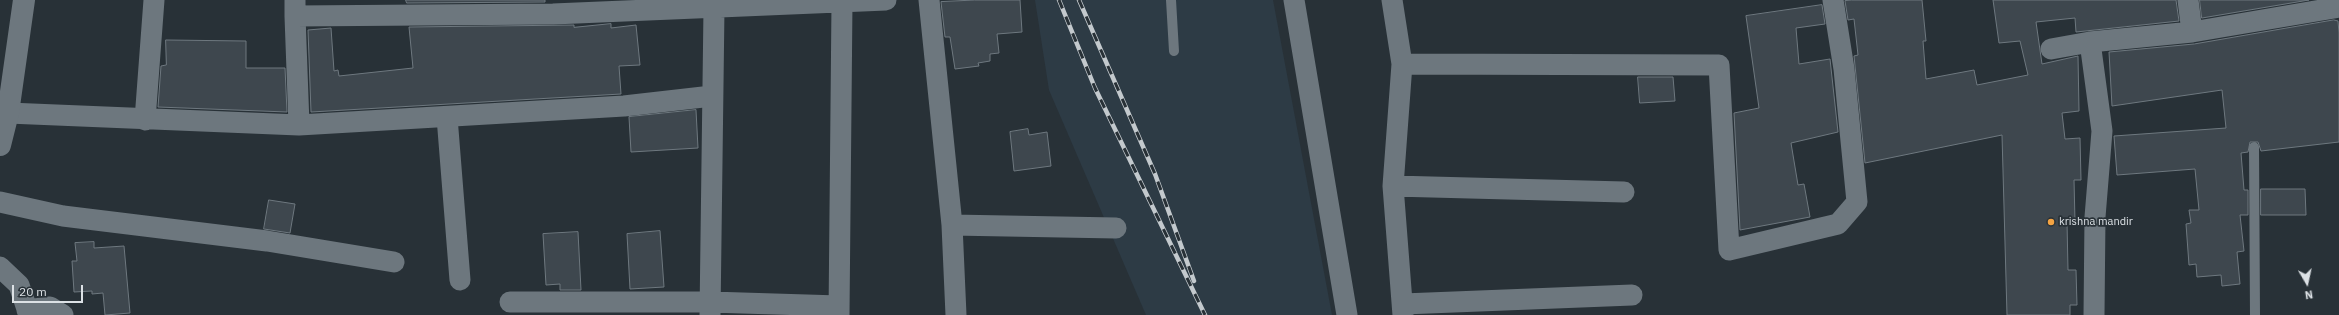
<!DOCTYPE html>
<style>
body{margin:0}
#map{position:relative;width:2339px;height:315px;overflow:hidden;background:#283137;font-family:"IBM Plex Sans",sans-serif}
canvas{display:block}
.north{position:absolute;left:2287px;top:263px;width:40px;height:40px;-webkit-text-stroke:3px #283137;paint-order:stroke;rotate:171deg;font-size:11px;font-weight:700;line-height:16px;text-align:center;color:#dce1e5}
.north::after{content:'';display:block;margin:auto;width:14px;height:18px;background:#dce1e5;clip-path:polygon(50% 0,100% 100%,50% 72%,0 100%)}
.scale{position:absolute;left:12px;top:285px;width:71px;height:18px;box-sizing:border-box;border:2px solid #dce1e5;border-top:0;padding-left:5px;font-size:12px;line-height:14px;white-space:nowrap;color:#dce1e5;-webkit-text-stroke:3px #283137;paint-order:stroke}
</style>
<div id="map">
<canvas width="2339" height="315"></canvas>
<div class="north">N</div>
<div class="scale">20 m</div>
</div>
<script>
const context = document.querySelector('canvas').getContext('2d');
context.lineJoin = 'round';
function fillPath(path, color) { context.fillStyle = color; context.fill(path, 'evenodd'); }
function trace(path, color, width, dash) { context.strokeStyle = color; context.lineWidth = width; context.lineCap = dash ? 'butt' : 'round'; context.setLineDash(dash || []); context.stroke(path); }
function drawText(font, color, halo, rows, align = 'center') {
  context.font = font + ' "IBM Plex Sans",sans-serif'; context.lineWidth = 3.5; context.setLineDash([]); context.textBaseline = 'middle'; context.strokeStyle = halo; context.fillStyle = color; for (const [text, x, y, turn = 0] of rows) {
    context.save(); context.translate(x, y); context.rotate((+turn || 0) * Math.PI / 180); context.textAlign = isNaN(turn) ? turn : align; if (halo) context.strokeText(text, 0, 0); context.fillText(text, 0, 0); context.restore();
  }
}
fillPath(new Path2D(`
 M 1035,0 L 1273,0 L 1332,315 L 1146,315 L 1049,90 Z`), '#2d3b45');
const building = new Path2D(`
 M 406,0 L 545,0 L 545,2 L 407,3 Z
 M 975,0 L 1020,0 L 1022,32 L 997,34 L 999,53 L 990,54 L 990,61 L 978,63 L 979,66 L 955,69 L 950,37 L 945,37 L 941,2 Z
 M 1852,0 L 1922,0 L 1926,41 L 1923,41 L 1926,79 L 1974,70 L 1977,85 L 2028,75 L 2020,41 L 1999,43 L 1993,0 L 2176,0 L 2179,21 L 2076,32 L 2075,18 L 2036,22 L 2042,64 L 2078,56 L 2079,111 L 2062,113 L 2065,139 L 2080,138 L 2081,180 L 2074,180 L 2075,222 L 2067,222 L 2068,270 L 2076,270 L 2077,305 L 2070,305 L 2070,315 L 2007,315 L 2002,135 L 1865,163 L 1854,56 L 1858,55 L 1854,19 L 1848,20 L 1845,1 Z
 M 2200,0 L 2309,0 L 2202,18 Z
 M 1822,5 L 1825,24 L 1796,28 L 1799,64 L 1830,59 L 1838,132 L 1791,143 L 1798,185 L 1804,184 L 1810,217 L 1740,230 L 1734,113 L 1759,108 L 1746,16 Z
 M 2334,20 L 2338,21 L 2339,33 L 2339,142 L 2261,151 L 2258,142 L 2250,142 L 2248,152 L 2241,153 L 2244,190 L 2248,190 L 2248,215 L 2240,215 L 2244,251 L 2237,252 L 2240,284 L 2222,286 L 2221,275 L 2197,277 L 2196,264 L 2189,265 L 2186,224 L 2191,223 L 2189,210 L 2199,210 L 2195,169 L 2117,175 L 2114,136 L 2226,128 L 2222,90 L 2112,106 L 2109,52 L 2194,44 Z
 M 611,24 L 611,28 L 636,25 L 640,65 L 619,66 L 621,94 L 311,112 L 308,30 L 331,28 L 334,71 L 338,70 L 339,76 L 413,68 L 409,27 L 574,25 L 574,27 Z
 M 166,40 L 246,41 L 246,68 L 285,68 L 287,112 L 158,107 L 161,66 L 166,65 Z
 M 1638,77 L 1673,77 L 1675,101 L 1640,103 Z
 M 696,110 L 698,148 L 631,152 L 629,117 Z
 M 1028,129 L 1029,135 L 1047,132 L 1051,166 L 1014,171 L 1010,132 Z
 M 2261,189 L 2305,189 L 2306,215 L 2261,215 Z
 M 269,200 L 295,204 L 290,233 L 264,229 Z
 M 660,231 L 664,287 L 630,289 L 627,234 Z
 M 578,232 L 581,290 L 560,290 L 560,284 L 546,285 L 543,234 Z
 M 94,242 L 94,248 L 124,246 L 130,313 L 105,315 L 103,293 L 92,294 L 92,291 L 74,292 L 72,261 L 77,261 L 75,243 Z`);
fillPath(building, '#3e474e');
trace(building, '#6e787f', 1);
trace(new Path2D(`
 M 1171,0 L 1174,51
 M 2254,147 L 2255,315`), '#6d777e', 10);
trace(new Path2D(`
 M 295,0 L 295,16 L 553,14 L 886,0
 M 929,0 L 952,225 L 956,315
 M 1294,0 L 1347,315
 M 1392,0 L 1402,64 L 1393,186 L 1403,315
 M 2188,0 L 2192,32
 M 295,16 L 299,125
 M 2090,42 L 2102,131 L 2095,217 L 2094,315
 M 2051,49 L 2090,42 L 2192,32 L 2339,7
 M 1402,64 L 1719,65 L 1729,250 L 1838,224 L 1857,202 L 1844,69 L 1833,0
 M 8,113 L 299,125 L 624,106 L 712,96
 M 447,117 L 460,280
 M 145,120 L 154,0
 M 1393,186 L 1624,192
 M 0,202 L 63,216 L 267,241 L 394,262
 M 952,225 L 1116,228
 M 0,267 L 19,285 L 29,315
 M 510,302 L 710,302 L 839,306
 M 1403,304 L 1632,295
 M 27,310 L 50,307 L 63,315
 M 710,315 L 714,8
 M 839,315 L 842,2`), '#6d777e', 21);
trace(new Path2D(`
 M 0,145 L 8,113 L 24,0`), '#6d777e', 22);
const rail = new Path2D(`
 M 1059,0 L 1095,88 L 1205,315
 M 1079,0 L 1155,174 L 1194,281`);
trace(rail, '#c3c9cd', 4.5);
trace(rail, '#283137', 3, [9]);
for (const [x, y, r, color] of [
 [2051,222,4,"#f4a443"]
]) { const dot = new Path2D(); dot.arc(x, y, r, 0, 2 * Math.PI); context.fillStyle = color; context.fill(dot); trace(dot, '#283137', 1.5); }
drawText('11px', '#dce1e5', '#283137', [
 ["krishna mandir",2059,222]
], 'left');
</script>
